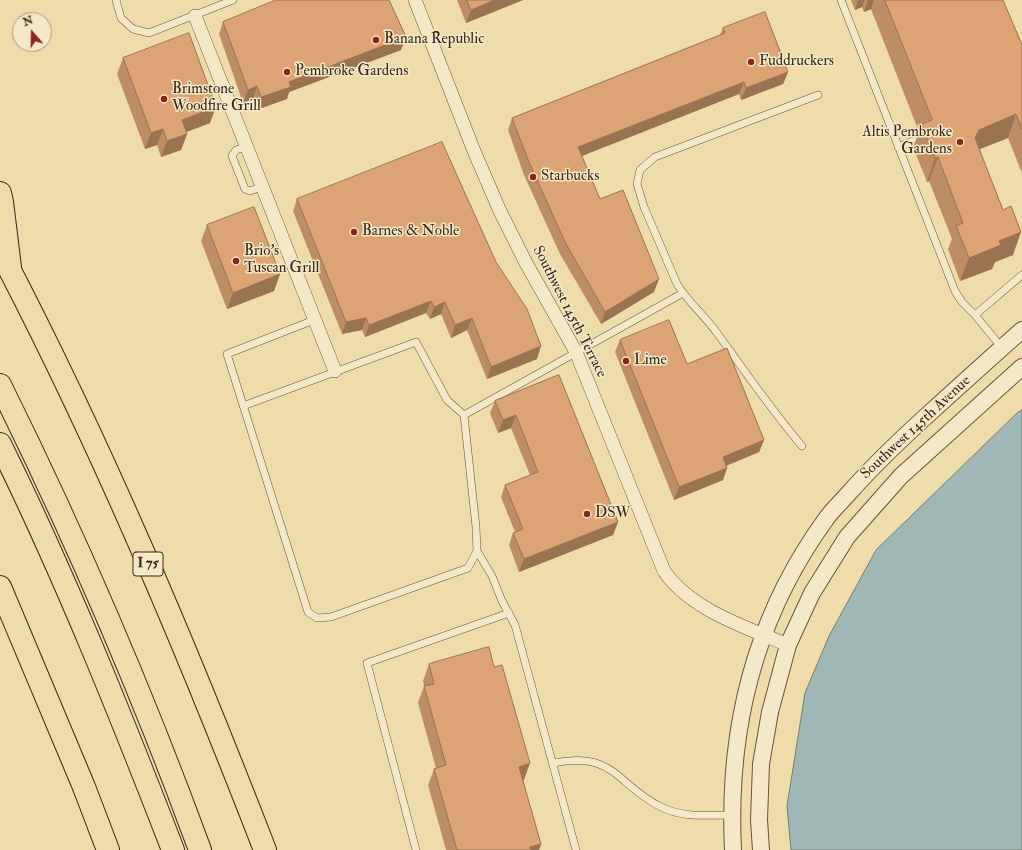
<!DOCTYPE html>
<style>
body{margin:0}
#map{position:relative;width:1022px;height:850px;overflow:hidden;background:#eedcaa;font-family:"IM FELL Double Pica",serif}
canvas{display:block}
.north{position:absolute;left:12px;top:12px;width:40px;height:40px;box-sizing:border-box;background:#f4e8c8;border:1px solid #a99b82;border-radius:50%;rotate:340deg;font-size:11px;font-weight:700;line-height:16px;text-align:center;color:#392819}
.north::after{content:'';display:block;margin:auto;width:14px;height:18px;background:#8f2418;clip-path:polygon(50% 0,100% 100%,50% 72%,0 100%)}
</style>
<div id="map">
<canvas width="1022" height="850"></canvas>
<div class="north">N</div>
</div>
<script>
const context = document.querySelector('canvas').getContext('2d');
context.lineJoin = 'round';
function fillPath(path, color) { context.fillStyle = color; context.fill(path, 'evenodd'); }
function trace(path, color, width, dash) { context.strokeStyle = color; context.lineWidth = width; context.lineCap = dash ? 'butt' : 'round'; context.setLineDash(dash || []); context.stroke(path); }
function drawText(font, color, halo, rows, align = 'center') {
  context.font = font + ' "IM FELL Double Pica",serif'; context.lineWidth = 3; context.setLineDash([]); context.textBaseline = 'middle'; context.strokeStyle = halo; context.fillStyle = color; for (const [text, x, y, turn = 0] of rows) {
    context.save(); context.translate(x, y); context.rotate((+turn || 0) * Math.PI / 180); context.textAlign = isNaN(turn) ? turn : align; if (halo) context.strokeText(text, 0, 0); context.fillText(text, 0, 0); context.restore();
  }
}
const water = new Path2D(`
 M 1022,410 L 1022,850 L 791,850 L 787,806 L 805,693 L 829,636 L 876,550 L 1017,413 Z`);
fillPath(water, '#9fb8b5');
trace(water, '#767e77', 1);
const service = new Path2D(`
 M 116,0 L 121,18 L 133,29 L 149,33 L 233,0
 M 841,0 L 955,291 L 962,302 L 975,315 L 1022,275
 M 245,147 L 236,150 L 232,156 L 245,189 L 250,191 L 261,187
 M 898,147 L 916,140
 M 975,315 L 1002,348
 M 243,406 L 416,342 L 447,400 L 464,415 L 476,527 L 477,551 L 468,568 L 331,617 L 317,618 L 308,612 L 227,354 L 314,320
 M 464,415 L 683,293
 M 802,446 C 771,410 745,371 717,333 C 705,316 688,302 677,284 L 644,207 L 637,184 L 640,170 L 655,157 L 818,95
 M 477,551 L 492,576 L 502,601 L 515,625 L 576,850
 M 553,763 C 616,751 615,784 661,807 C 683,818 708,815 731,815
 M 416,850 L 367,663 L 509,613`);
const minor = new Path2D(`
 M 415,0 L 474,151 L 499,209 L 526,263 L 576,352 L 664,571 C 691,610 745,627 788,645
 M 195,16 L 335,371`);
const tertiary = new Path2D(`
 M 733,850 C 727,729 754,618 826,519 C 832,510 841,502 849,493 C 872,467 896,444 922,420 C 955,390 988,360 1022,330
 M 761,850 L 759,820 L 761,764 L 770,712 L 788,645 L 812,593 L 847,537 L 901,476 L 1022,367`);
const motorway = new Path2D(`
 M 0,193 L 2,202 L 10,267
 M 0,251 C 101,444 186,646 265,850
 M 0,385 C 75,536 142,692 200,850
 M 0,444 C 65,576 120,713 173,850
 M 0,587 L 84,787 L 108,850`);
trace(service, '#66553d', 8);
trace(minor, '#66553d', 14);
trace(tertiary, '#66553d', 18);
trace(motorway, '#392819', 24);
trace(service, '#f4e8c8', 7);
trace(minor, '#f4e8c8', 13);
trace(tertiary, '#f4e8c8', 16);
trace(motorway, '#eedcaa', 22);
fillPath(new Path2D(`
 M 457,0 L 523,0 L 466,23 Z
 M 851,0 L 1003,0 L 1022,45 L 1022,173 L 1008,138 L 979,149 L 1013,255 L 995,262 L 992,269 L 960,281 L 948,249 L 952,239 L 929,181 L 927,182 L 913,147 L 919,132 L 871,9 L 864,12 L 862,7 L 855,10 Z
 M 223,22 L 406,37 L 401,50 L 289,92 L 287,99 L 256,110 L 253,99 L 243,103 L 219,34 Z
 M 723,28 L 788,72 L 783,84 L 741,100 L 739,94 L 582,156 L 600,199 L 654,292 L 601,324 L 560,254 L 524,175 L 508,130 L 512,118 L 720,35 Z
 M 123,58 L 210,123 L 186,132 L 187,134 L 181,150 L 161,157 L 157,145 L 145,149 L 117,74 Z
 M 297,199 L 537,359 L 487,379 L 467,330 L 451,338 L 441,314 L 430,319 L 426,313 L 365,337 L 362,330 L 342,334 L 293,211 Z
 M 207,225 L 280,274 L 274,291 L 227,309 L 201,241 Z
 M 620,340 L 687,364 L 764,440 L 759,452 L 726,466 L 727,468 L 723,480 L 674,500 L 615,352 Z
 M 559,375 L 618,522 L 613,535 L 519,572 L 509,545 L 513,533 L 515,532 L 501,497 L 505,485 L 530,475 L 511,428 L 498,433 L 490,413 L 495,401 Z
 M 429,664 L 524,780 L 522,780 L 541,844 L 539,850 L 446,850 L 428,785 L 434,769 L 436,768 L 418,703 L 424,686 L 423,681 Z`), '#bd8d64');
fillPath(new Path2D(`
 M 495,0 L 523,0 L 466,23 L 471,10 Z
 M 858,0 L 865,0 L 862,7 L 855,10 Z
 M 868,0 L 874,0 L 871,9 L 864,12 Z
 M 406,37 L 401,50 L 289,92 L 287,99 L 256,110 L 261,97 L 289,82 Z
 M 788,72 L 783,84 L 741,100 L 746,88 Z
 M 744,82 L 739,94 L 574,159 L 578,147 Z
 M 257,86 L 253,99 L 243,103 L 248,90 Z
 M 216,107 L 210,123 L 176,136 L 182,120 Z
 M 1016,114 L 1008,138 L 970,153 L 975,138 L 979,130 Z
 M 163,129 L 157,145 L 145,149 L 151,133 Z
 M 187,134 L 181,150 L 161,157 L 167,141 Z
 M 938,157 L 929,181 L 927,182 L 935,158 Z
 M 1021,232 L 1013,255 L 995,262 L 992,269 L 960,281 L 969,258 L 999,241 Z
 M 280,274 L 274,291 L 227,309 L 233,293 Z
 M 659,279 L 654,292 L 601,324 L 605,312 Z
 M 431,301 L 426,313 L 365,337 L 369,325 Z
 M 445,302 L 441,314 L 430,319 L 434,307 Z
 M 366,318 L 362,330 L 342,334 L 346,322 Z
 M 472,318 L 467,330 L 451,338 L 455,325 Z
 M 541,346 L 537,359 L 487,379 L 491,367 Z
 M 516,415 L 511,428 L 498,433 L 503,420 Z
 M 764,440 L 759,452 L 718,469 L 723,457 Z
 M 727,468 L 723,480 L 674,500 L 679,487 Z
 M 618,522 L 613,535 L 519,572 L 524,559 Z
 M 530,763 L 524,780 L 513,783 L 519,767 Z
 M 541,844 L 539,850 L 529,850 L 530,847 Z`), '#9a7351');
const building = new Path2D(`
 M 276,0 L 389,0 L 406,37 L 289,82 L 291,87 L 261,97 L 257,86 L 248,90 L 223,22 Z
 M 467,0 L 495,0 L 471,10 Z
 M 885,0 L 1003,0 L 1022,45 L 1022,129 L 1016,114 L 979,130 L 975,138 L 1003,210 L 1011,206 L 1021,232 L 999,241 L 1001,245 L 969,258 L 956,226 L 963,223 L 938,157 L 935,158 L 922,124 L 932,120 Z
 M 765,12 L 788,72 L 746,88 L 744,82 L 578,147 L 600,199 L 623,190 L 659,279 L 605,312 L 565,242 L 529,162 L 512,118 L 725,33 L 723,28 Z
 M 189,33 L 216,107 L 182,120 L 187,134 L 167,141 L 163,129 L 151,133 L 123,58 Z
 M 442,142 L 496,262 L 527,309 L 541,346 L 491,367 L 472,318 L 455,325 L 445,302 L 434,307 L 431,301 L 369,325 L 366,318 L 346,322 L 297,199 Z
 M 254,207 L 280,274 L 233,293 L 207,225 Z
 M 669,320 L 687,364 L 727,348 L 764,440 L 723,457 L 727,468 L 679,487 L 620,340 Z
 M 559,375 L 618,522 L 524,559 L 513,533 L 523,529 L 505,485 L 538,472 L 516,415 L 503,420 L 495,401 Z
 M 489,647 L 494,667 L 502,665 L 530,763 L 519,767 L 541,844 L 530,847 L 531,850 L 457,850 L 434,769 L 446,765 L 424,686 L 434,684 L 429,664 Z`);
fillPath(building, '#dca474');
trace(building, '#9a7351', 1);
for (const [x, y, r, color] of [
 [376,40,4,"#8f2418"],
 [751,62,4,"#8f2418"],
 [287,72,4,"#8f2418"],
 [164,99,4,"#8f2418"],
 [960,142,4,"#8f2418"],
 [533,177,4,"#8f2418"],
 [354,232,4,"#8f2418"],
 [236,261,4,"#8f2418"],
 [626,361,4,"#8f2418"],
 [587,514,4,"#8f2418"]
]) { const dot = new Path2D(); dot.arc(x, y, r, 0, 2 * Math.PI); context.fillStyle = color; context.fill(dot); trace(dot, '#f4e8c8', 1.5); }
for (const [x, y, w] of [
 [148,564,30]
]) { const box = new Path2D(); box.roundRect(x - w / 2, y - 12, w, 24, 3); context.fillStyle = '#f4e8c8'; context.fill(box); trace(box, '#392819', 1); }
drawText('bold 14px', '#392819', null, [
 ["I 75",148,564]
]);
drawText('15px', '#392819', '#f4e8c8', [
 ["Banana Republic",384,40],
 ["Fuddruckers",759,62],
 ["Pembroke Gardens",295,72],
 ["Brimstone",172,90],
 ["Woodfire Grill",172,107],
 ["Altis Pembroke",952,133,"right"],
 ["Gardens",952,150,"right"],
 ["Starbucks",541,177],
 ["Barnes & Noble",362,232],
 ["Brio's",244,252],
 ["Tuscan Grill",244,269],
 ["Lime",634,361],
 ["DSW",595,514]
], 'left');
drawText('15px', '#392819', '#f4e8c8', [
 ["Southwest 145th Terrace",569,312,63],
 ["Southwest 145th Avenue",916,428,-43]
]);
</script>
